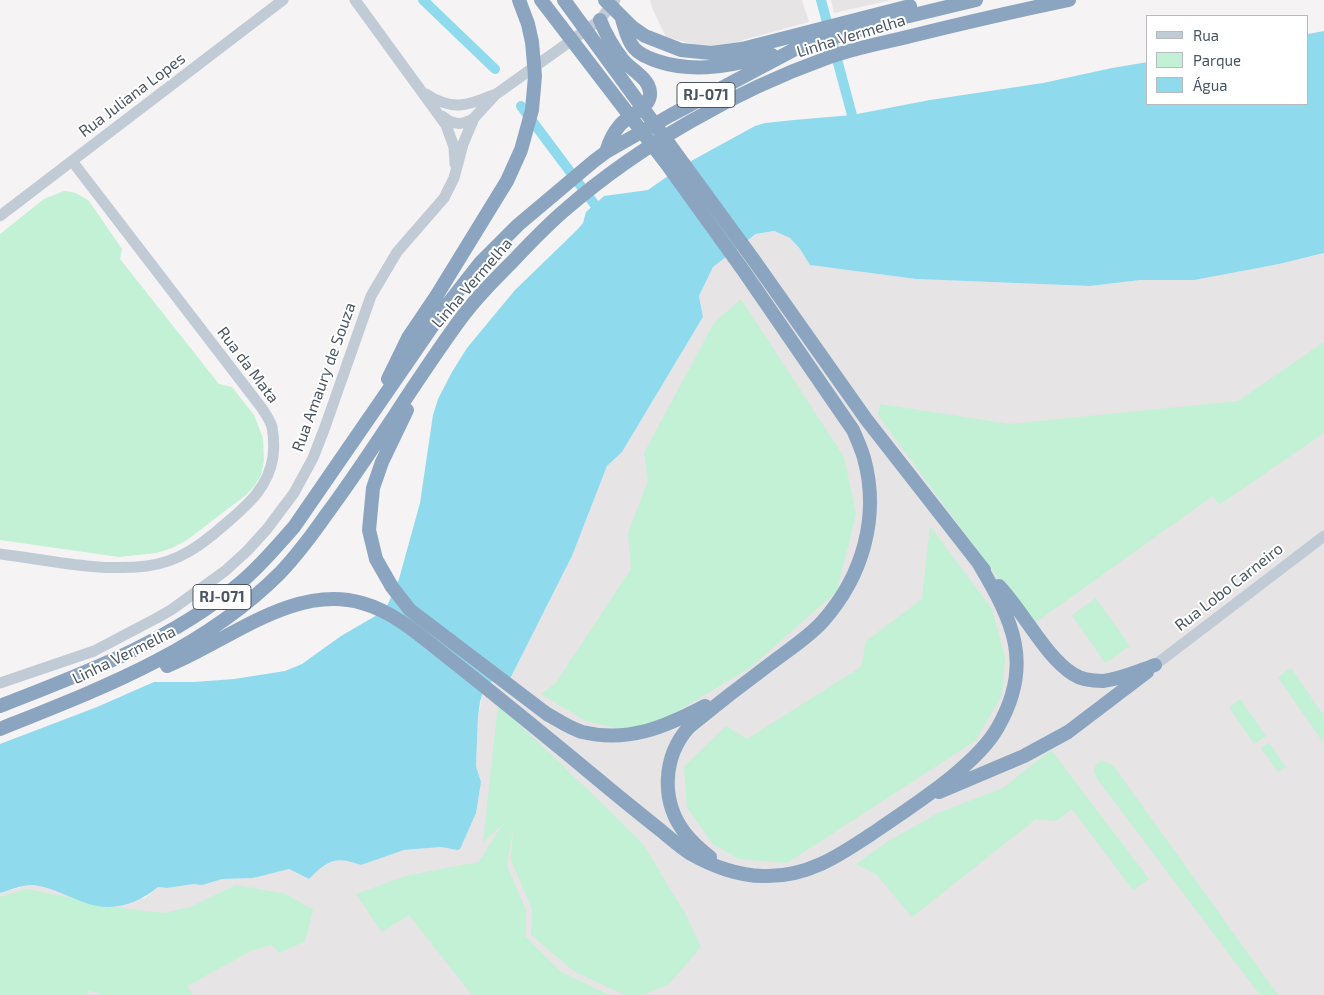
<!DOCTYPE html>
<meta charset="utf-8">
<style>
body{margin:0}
#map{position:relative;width:1324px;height:995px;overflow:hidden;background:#f5f3f3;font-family:"Exo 2",sans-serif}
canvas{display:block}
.legend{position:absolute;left:1146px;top:15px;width:162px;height:90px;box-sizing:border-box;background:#fff;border:1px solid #b7bbc0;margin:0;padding:6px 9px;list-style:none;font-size:15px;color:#4a5661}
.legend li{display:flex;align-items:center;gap:10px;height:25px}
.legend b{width:25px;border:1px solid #b7bbc0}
</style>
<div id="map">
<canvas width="1324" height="995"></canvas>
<ul class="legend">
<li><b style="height:6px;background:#c1cbd6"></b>Rua</li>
<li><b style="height:14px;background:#c3f1d5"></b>Parque</li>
<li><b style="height:14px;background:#90daee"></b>Água</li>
</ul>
</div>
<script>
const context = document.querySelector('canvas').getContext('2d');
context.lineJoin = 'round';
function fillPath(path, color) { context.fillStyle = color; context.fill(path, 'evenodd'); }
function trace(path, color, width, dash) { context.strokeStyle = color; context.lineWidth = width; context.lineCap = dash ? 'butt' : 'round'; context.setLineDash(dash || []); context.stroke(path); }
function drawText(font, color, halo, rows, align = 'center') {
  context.font = font + ' "Exo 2",sans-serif'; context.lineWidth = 4; context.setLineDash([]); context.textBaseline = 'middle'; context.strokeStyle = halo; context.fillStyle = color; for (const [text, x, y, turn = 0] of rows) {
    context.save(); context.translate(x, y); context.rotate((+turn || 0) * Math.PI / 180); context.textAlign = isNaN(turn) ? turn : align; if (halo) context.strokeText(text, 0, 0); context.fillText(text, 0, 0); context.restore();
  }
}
fillPath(new Path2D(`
 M 650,0 L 802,0 L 809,22 L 743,40 L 741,44 L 711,49 L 666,37 L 653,10 Z
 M 831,0 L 891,0 L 834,13 Z
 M 774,231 L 790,238 L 800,249 L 811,265 L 916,279 L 1090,286 L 1279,264 L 1324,253 L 1324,995 L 0,995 L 0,893 L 32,884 L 62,891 L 88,904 L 145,898 L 158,887 L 167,888 L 194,884 L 202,884 L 222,879 L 253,878 L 281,870 L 289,869 L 309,879 L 322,866 L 332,860 L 346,859 L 361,865 L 404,850 L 441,847 L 457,850 L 481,782 L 476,766 L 478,717 L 483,692 L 494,679 L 511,677 L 572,556 L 607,466 L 622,452 L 703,317 L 699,296 L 713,267 L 757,234 Z`), '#e6e4e5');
fillPath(new Path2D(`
 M 64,191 C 74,191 80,195 89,201 L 122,249 L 120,259 L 219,384 L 232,387 L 254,415 L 263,438 L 264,461 L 261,475 L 255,485 L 246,495 L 187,540 L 172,548 L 156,553 L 119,557 L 0,540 L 0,234 L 44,199 Z
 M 741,299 L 844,457 L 856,514 L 837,591 L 751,667 L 658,723 L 620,729 L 586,721 L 541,694 L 555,684 L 631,569 L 628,533 L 648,481 L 644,453 L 714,323 Z
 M 1324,342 L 1324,433 L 1219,505 L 1213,496 L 1032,625 L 878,415 L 880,404 L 1010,424 L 1238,401 Z
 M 930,526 L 992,609 L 1005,657 L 1002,695 L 975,741 L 787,863 L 739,859 L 713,844 L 687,807 L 684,767 L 726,726 L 747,739 L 861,667 L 866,641 L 922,599 Z
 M 1096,598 L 1130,646 L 1105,663 L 1072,615 Z
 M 1291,668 L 1324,716 L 1324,740 L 1322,741 L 1278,677 Z
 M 1240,699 L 1266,736 L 1254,744 L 1229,707 Z
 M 498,704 L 587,789 L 643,844 L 686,915 L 701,947 L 669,984 L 643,995 L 625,995 L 575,972 L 531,935 L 532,909 L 511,860 L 513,828 L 507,866 L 526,910 L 526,937 L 560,971 L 609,995 L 472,995 L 409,915 L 382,932 L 356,894 L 409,875 L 479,862 L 496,834 L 506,822 L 483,842 Z
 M 1269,743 L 1286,767 L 1278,772 L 1261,748 Z
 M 1051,750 L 1149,879 L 1133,890 L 1072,809 L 1056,821 L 1036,819 L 912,917 L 877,875 L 856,864 L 887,842 L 938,813 L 1003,788 Z
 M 1102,761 L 1111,764 L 1118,772 L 1278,995 L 1260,995 L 1098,780 L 1094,771 L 1096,764 Z
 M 236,885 L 286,894 L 313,910 L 305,941 L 280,953 L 271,945 L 251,951 L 187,986 L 193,995 L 101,995 L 89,990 L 87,995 L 0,995 L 0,897 L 27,889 L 127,909 L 164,913 L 190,907 Z`), '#c3f1d5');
fillPath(new Path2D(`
 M 1324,31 L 1324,253 L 1279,264 L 1194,280 L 1141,280 L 1090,286 L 916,279 L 810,265 L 800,249 L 790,238 L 774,231 L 756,234 L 713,267 L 699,296 L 703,317 L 622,452 L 607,466 L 572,556 L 511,677 L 494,679 L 483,692 L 480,702 L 478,717 L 476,766 L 481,782 L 476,813 L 460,849 L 457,850 L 441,847 L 404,850 L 361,865 C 335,855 327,861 309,879 L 289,869 L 253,878 L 222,879 L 202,885 L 194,884 L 167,888 L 158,887 C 139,903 114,912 89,904 C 70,898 55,888 34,885 C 24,884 10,890 0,893 L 0,744 L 97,707 L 154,682 L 194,682 L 234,679 L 285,671 L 302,664 L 341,636 L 377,615 L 388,604 L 399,579 L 420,503 L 433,415 L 438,399 L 452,372 L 467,348 L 515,290 L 577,230 L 583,223 L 586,212 L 604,196 L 648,190 L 682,166 L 755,126 L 765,123 L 794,120 L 852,115 L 930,100 L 1043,83 L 1112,68 L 1148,62 L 1148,104 L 1308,104 L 1308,34 Z`), '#90daee');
trace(new Path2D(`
 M 423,0 L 495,69
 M 821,0 L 852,115
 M 521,106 L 595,205`), '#90daee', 10);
trace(new Path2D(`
 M 355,0 L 446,125 L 454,147 L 455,164
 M 426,94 C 452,111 467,106 493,95
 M 442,116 C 453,125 462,126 474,118
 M 0,216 L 283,0
 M 0,554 C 49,560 98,572 147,566 C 178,562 200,546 223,526 C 246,506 268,489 273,457 C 274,447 274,437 272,427 C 270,420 265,413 261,407 L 72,161
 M 1155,665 L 1324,536
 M 0,683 L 94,651 L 155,619 L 171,610 L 225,571 L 247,551 L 267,529 L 294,493 L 313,458 L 325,427 L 371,296 L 397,252 L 444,198 L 454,178 L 463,144 L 474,118 L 495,95 L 600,20 L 615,0`), '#c1cbd6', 11);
trace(new Path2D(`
 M 541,0 L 666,163 L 743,270 L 853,430 C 857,439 861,448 864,458 C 880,516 863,576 823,621 C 809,637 788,650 770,664 C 743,684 716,705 689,727 C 663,756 660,801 685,833 C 692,842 701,850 710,857
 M 564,0 L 753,259 L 866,419 L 984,570
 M 605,0 L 632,27 L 645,36 L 681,50 L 711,53 L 742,49 L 910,6
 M 622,19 C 625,28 627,40 634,48 C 640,55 649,58 657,61 C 696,74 734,65 772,55
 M 600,20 C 606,35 613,47 623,60 C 631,70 649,78 650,92 C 652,108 628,115 620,125 C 613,133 609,142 606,152
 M 388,379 L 408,338 L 437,295 L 507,181 L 521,150 L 532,110 L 535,76 L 532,42 L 528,24 L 519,0
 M 407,410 L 382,462 L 373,488 L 369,530 L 376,559 L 392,587 L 410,610 L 547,714 C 558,720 569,728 582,732 C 628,743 665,727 705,706
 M 999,586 C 1023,611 1045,656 1073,674 C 1082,680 1093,681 1103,681 C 1121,679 1138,671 1155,665
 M 167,666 C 227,642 294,583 362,603 C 398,613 426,641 455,663 C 504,702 552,741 600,781 C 619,797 639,813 659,829 C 669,837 680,847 691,854 C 712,866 739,876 763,876 C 809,878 843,853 879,829 C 915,804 977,765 998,727 C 1034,664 1013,621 979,564
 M 0,706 C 84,673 169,642 239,584 C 260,567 277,546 294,527 L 447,305 L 480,263 L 518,225 L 594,161 L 606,152 L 671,115 L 797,48 L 901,18 L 976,0
 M 0,729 C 100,689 202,651 280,573 C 297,555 312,535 326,515 C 373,452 413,384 459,321 C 475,299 494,280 513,261 C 530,243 547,225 566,209 C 640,145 735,91 827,58 C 854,48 883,43 911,36 C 964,23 1016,11 1069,0
 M 939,792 L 1024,756 L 1068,732 L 1147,672`), '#8ba5c1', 14);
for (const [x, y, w] of [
 [706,95,58],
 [222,597,58]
]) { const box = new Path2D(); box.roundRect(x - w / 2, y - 12.5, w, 25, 4); context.fillStyle = '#fff'; context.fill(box); trace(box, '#4a5661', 1); }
drawText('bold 15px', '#4a5661', null, [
 ["RJ-071",706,95],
 ["RJ-071",222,597]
]);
drawText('16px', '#4a5661', '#fff', [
 ["Linha Vermelha",851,36,-17],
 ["Rua Juliana Lopes",132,95,-37],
 ["Linha Vermelha",472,283,-49],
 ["Rua da Mata",248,365,53],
 ["Rua Amaury de Souza",324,377,-70],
 ["Rua Lobo Carneiro",1229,587,-38],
 ["Linha Vermelha",124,655,-26]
]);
</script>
